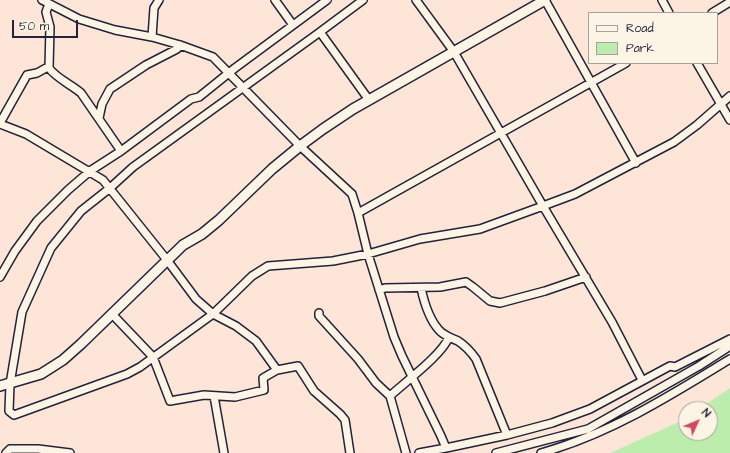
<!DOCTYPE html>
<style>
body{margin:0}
#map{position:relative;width:730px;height:453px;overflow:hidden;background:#fde6d7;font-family:"Architects Daughter",sans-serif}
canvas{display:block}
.legend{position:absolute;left:588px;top:12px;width:130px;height:52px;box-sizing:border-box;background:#fcf5e5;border:1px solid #a5a1a1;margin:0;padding:5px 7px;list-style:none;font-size:12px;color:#22223b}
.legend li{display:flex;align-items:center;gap:8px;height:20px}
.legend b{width:20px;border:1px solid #a5a1a1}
.north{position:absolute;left:678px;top:401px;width:40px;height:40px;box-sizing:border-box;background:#fcf5e5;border:1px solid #a5a1a1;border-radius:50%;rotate:46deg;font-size:11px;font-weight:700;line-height:16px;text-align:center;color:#22223b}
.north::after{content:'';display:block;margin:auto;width:14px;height:18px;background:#d1495b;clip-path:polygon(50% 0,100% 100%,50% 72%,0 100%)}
.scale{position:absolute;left:12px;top:20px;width:66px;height:18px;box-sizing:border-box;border:2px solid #22223b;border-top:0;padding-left:5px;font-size:12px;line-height:14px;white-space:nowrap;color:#22223b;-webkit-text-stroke:3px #fcf5e5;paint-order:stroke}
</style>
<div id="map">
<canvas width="730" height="453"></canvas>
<ul class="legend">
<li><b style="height:5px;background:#fcf5e5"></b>Road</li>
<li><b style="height:11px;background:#bcedac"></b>Park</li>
</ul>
<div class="north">N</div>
<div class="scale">50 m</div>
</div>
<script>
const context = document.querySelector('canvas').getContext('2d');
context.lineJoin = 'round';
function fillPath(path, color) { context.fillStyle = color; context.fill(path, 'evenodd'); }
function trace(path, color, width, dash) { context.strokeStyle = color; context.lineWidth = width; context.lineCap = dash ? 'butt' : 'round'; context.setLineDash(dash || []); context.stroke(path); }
fillPath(new Path2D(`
 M 730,388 L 730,453 L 610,453 L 681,421 L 686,418 L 686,433 L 710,433 L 710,409 L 699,409 Z`), '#bcedac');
const minor = new Path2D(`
 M 42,0 L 79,19 L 115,30 L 152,37 L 180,45 L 213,57 L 300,146 L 352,194 L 358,213 L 368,254 L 394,337 L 402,356 L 441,436 L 446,448
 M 275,0 L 293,25
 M 363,0 L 320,32 L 369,100
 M 416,0 L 454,52 L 543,206 L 612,322 L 642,380
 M 545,0 L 636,163
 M 662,0 L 669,13
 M 49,4 L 46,12 L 50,27 L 49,68 C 56,78 72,85 81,93 L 121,151
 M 712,13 L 730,2
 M 320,32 L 133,167 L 110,188 L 81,211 L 51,248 L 22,312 L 10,384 L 9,411 L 14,415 L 127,374 L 140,367 L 213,314 L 252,276 L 268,266 L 333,261 L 368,254 L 420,239 L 480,229 L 543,206 L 575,194 L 674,142 L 697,125 L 730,96
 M 152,37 L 154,8 L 159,0
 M 697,63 L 730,120
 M 99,118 L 102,104 L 110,89 L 146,65 L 177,49 L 180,45
 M 0,123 L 27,75 L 37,73 L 46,68 L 49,68
 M 0,124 L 26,134 L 103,180 L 167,260 L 196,299 L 213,314 L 236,326 L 256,341 L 277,370 L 298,366 L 314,391 L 340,414 L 345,420 L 350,453
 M 358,213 L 626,63
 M 0,277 L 15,251 L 37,221 L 68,190 L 90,171 L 121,151 L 191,99 L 199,97 L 235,68 L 327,0
 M 379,290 L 385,288 L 440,287 L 466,282 L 473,287 L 490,301 L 500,303 L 545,291 L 586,277
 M 319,313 L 319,316 L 358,359 L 376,383 L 390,396 L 406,453
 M 112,314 L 153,357 L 170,401 L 204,395 L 235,397 L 264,390 L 263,378 L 277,370
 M 214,396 L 224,453
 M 390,396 C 405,382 442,355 449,337
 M 507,435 L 552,423 L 590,409 L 670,366 L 675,367 L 730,339
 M 6,453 L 10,449 L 38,449 L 70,453
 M 419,453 L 446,448 L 507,435 L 476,359 C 471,352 466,346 458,341 C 452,338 444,336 439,330 C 429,319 424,302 421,288
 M 496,453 L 588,429 L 699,366 L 730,346
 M 541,453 C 609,434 670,396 730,359`);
const tertiary = new Path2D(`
 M 0,386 L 41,374 L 63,360 L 81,344 L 183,245 L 202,234 L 219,220 L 272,169 L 300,146 L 323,129 L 353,109 L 545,0`);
trace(minor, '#22223b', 10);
trace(tertiary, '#22223b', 12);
trace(minor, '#fcf5e5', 7);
trace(tertiary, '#fcf5e5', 9);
</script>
